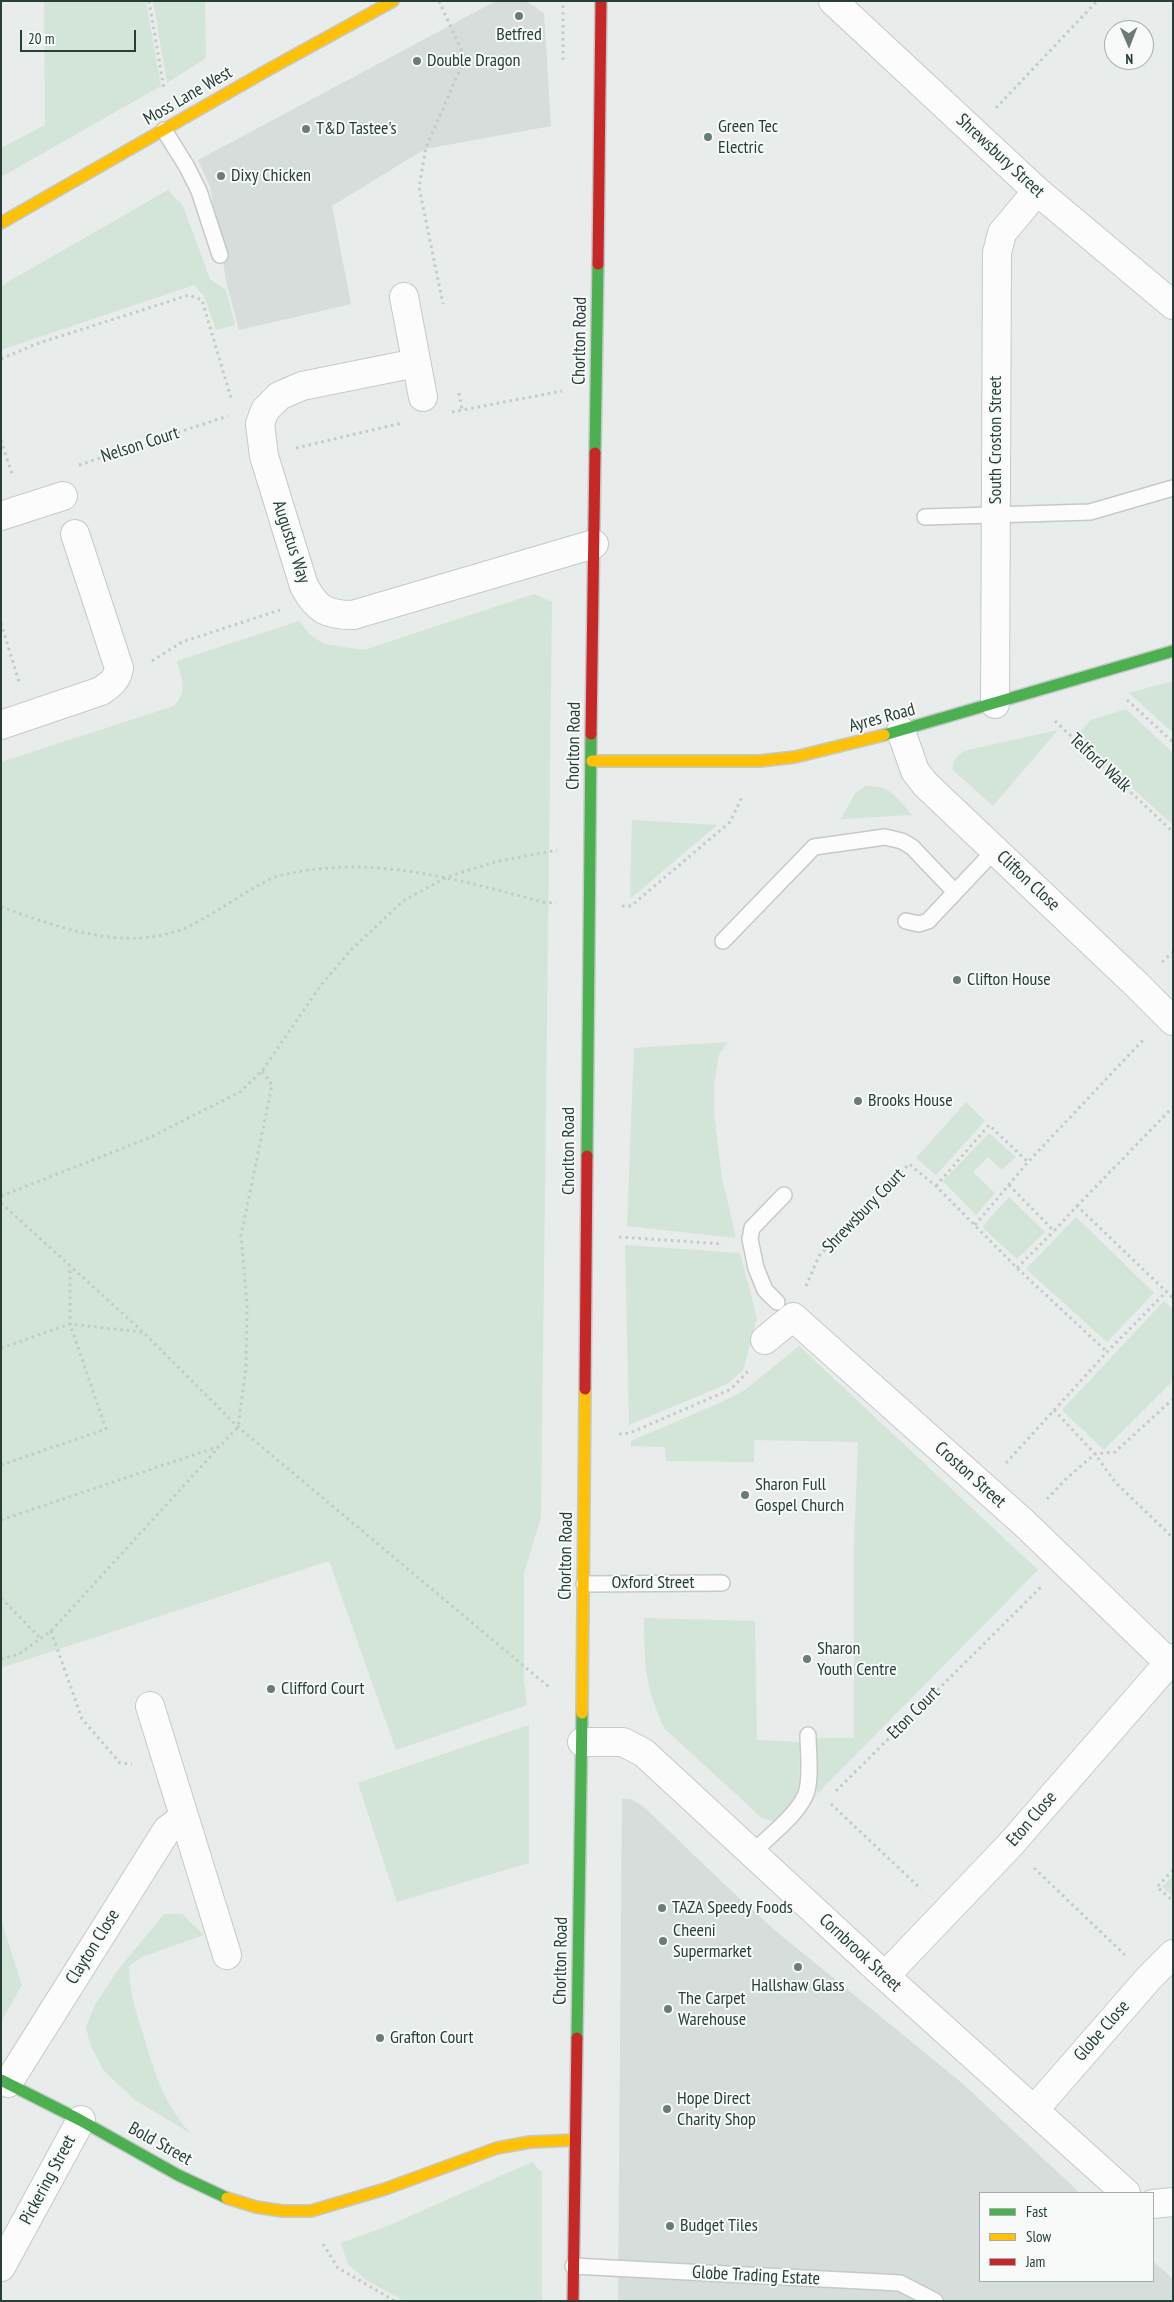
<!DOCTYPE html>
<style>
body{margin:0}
#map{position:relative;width:1174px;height:2302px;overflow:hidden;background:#e8ecea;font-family:"PT Sans Narrow",sans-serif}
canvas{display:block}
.frame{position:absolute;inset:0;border:2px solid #263f39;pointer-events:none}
.legend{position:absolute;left:979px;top:2192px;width:175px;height:90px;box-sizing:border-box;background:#f7faf9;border:1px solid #a3afac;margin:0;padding:6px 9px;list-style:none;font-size:15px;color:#263f39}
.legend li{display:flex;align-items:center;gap:10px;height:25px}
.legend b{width:25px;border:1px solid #a3afac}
.north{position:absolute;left:1104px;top:20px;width:50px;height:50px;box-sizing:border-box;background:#f7faf9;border:1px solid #a3afac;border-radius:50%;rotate:179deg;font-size:14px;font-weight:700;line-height:20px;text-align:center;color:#263f39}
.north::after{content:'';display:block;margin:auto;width:18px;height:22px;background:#6a7c77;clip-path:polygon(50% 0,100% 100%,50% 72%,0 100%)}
.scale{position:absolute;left:20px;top:30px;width:116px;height:22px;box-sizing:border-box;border:2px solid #263f39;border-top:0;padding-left:6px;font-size:15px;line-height:18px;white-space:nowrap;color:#263f39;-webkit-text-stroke:4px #f7faf9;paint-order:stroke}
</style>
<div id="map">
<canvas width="1174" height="2302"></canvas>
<div class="frame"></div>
<ul class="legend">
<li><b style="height:6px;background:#4caf50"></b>Fast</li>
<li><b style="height:6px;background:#ffc107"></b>Slow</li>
<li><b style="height:6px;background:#c62828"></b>Jam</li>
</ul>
<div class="north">N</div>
<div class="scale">20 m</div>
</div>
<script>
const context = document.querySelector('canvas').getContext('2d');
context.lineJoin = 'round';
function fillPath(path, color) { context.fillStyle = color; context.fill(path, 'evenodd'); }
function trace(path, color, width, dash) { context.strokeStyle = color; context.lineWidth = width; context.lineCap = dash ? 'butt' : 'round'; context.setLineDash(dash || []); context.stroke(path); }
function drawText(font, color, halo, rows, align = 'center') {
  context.font = font + ' "PT Sans Narrow",sans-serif'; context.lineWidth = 4; context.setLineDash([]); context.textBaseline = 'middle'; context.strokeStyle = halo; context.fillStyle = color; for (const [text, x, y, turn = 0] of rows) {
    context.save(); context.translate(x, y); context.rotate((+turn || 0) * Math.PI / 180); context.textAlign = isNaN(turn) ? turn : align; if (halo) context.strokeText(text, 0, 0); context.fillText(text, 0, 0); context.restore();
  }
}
fillPath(new Path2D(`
 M 496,1 L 526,1 L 544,13 L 551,126 L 425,149 L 332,206 L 351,304 L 239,330 L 227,285 L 210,187 L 198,160 Z
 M 622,1799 L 630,1799 L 643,1806 L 723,1883 L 777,1932 L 962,2083 L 1080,2193 L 980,2193 L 980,2281 L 1153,2281 L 1153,2261 L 1173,2279 L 1173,2301 L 618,2301 Z`), '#d6ddda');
fillPath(new Path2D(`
 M 44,1 L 146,1 L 161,86 L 1,177 L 1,148 L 45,125 Z
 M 153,1 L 205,1 L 206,58 L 167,83 Z
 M 168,190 L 183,206 L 210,279 L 226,290 L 235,325 L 216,330 L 204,296 L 194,285 L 1,350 L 1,286 Z
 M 534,594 L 552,602 L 541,1517 L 524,1573 L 524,1679 L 527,1705 L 396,1750 L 329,1561 L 1,1668 L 1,762 L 174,706 C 188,691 182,678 177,661 L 299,621 L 310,635 L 324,644 L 364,650 Z
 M 1173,681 L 1173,733 L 1129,693 Z
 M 1126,709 L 1173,753 L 1173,825 L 1088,747 L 1079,733 L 1091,720 Z
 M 1058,730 L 993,806 L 953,770 C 951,761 958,756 964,751 Z
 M 866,786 C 891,785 897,798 912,815 L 841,819 L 855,793 Z
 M 632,820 L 717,825 L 630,899 Z
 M 728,1042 L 719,1054 L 714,1084 L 714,1113 L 722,1178 L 736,1238 L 627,1226 L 634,1048 Z
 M 966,1102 L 985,1121 L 936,1175 L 916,1158 Z
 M 989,1133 L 1016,1157 L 1002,1170 L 988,1157 L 973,1172 L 995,1193 L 976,1215 L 943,1181 Z
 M 1009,1197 L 1045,1232 L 1017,1259 L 982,1227 Z
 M 1076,1217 L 1154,1293 L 1107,1342 L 1026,1269 Z
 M 625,1245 L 740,1253 L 757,1318 L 743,1370 L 727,1384 L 629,1425 Z
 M 1164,1301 L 1173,1309 L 1173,1381 L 1104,1450 L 1062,1410 Z
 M 799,1346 L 1038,1570 L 817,1794 L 815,1738 L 854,1738 L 854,1548 L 858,1442 L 754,1440 L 754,1462 L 666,1461 L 665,1447 L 631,1446 L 631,1441 L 724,1401 L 745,1390 Z
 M 644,1618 L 755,1621 L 757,1740 L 800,1742 L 799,1787 L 795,1797 L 775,1822 L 762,1818 L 665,1729 C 645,1689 644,1661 644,1618 Z
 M 529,1725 L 529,1863 L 397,1902 L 358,1783 Z
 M 1173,1875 L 1173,1896 L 1162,1887 Z
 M 164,1914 L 182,1914 L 204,1935 L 142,1957 L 129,1966 C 129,1991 136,2013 144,2037 C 155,2075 164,2103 190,2133 L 135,2100 L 104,2071 L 90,2044 L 86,2027 L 95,2005 L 118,1970 Z
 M 1,1920 L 22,1985 L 1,2022 Z
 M 532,2162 L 542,2173 L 542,2301 L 404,2301 L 366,2280 L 348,2264 L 341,2243 L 390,2225 Z`), '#d3e4d8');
const lane = new Path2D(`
 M 164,130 L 187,167 L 199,191 L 220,255
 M 925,517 L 1090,512 L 1173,488
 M 906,921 L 919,924 L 928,921 L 995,850
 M 723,941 L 814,847 L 885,837 L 902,841 L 912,847 L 955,892
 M 777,1302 L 765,1290 L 756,1268 L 750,1239 L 752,1228 L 784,1195
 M 584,1584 L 722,1583
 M 752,1853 C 768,1837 796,1816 805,1796 C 812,1782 808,1751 808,1735
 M 573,2266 L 900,2283 L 935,2301`);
const street = new Path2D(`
 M 833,1 L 1037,191 L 1173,305
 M 404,297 L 423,397
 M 416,363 L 302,386 L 279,396 L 265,410 L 260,424 L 264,456 L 304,586 C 317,610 327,615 353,615 L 594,544
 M 1,516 L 63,496
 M 995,704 L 997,253 L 1002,233 L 1037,191
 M 1,725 L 101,691 C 111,684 117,680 119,668 L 75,534
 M 901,731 L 915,771 L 925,784 L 1137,985 L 1173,1021
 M 765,1340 L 793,1317 L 1024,1523 L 1168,1662
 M 150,1706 L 227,1955
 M 582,1742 L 623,1742 L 644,1753 L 885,1976 L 1126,2193
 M 885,1976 L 1010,1845 L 1173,1658
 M 8,2083 L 167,1830 L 184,1817
 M 1034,2110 L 1149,1978 L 1173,1954
 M 1153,2204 L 1173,2202
 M 1,2267 L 81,2120`);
const fast = new Path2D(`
 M 595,453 L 598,264
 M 884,735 L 1173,651
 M 587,1156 L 591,734
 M 577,2038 L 582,1713
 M 1,2080 L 80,2120 L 178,2175 L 227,2198`);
const slow = new Path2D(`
 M 1,223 L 266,71 L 393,1
 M 592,761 L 760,761 L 795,757 L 884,735
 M 582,1713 L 585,1389
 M 227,2198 L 256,2207 L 283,2211 L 311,2211 L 385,2189 L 497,2148 L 530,2142 L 575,2140`);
const jam = new Path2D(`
 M 598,264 L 601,1
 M 591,734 L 595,453
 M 585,1389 L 587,1156
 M 573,2301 L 577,2038`);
trace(lane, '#c5c9c7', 18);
trace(street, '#c5c9c7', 30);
trace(fast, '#c3c9c7', 14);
trace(slow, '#c3c9c7', 14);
trace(jam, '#c3c9c7', 14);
trace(new Path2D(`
 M 149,1 L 164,89
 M 439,1 L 465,58 L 426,147 L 419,187 L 443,304
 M 563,60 L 563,1
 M 996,108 L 1097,1
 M 1,359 L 36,344 L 189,295 L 202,300 L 231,398
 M 459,393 L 462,410
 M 452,412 L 562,391
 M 1,440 L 13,477
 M 296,448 L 402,423
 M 79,465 L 228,416
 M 1,623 L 19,682
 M 152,661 L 182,642 L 280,610
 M 1127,700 L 1173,742
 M 1055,721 L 1173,832
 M 622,906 L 631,906 L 730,822 L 743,795
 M 1,907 C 64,929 136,957 199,921 C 219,910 238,897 257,886 C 264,883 271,878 278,876 C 369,853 455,879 543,902 L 556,903
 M 1162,962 L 1173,952
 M 1009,1185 L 1054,1231 L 1077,1206 L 1173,1298
 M 936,1186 L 989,1125 L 1028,1162
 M 1,1196 L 149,1138 L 240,1092 L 262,1071 L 321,985 L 350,951 L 403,901 L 447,877 L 495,862 L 557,850
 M 1,1203 L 143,1332 L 238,1427 L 549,1687
 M 1077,1206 L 1173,1107
 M 975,1225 L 1028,1162 L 1144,1039
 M 619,1237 L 723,1244
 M 1017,1268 L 1054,1231
 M 806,1286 L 819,1256 L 909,1164 L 936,1186 L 1017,1268 L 1107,1352
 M 1,1348 L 70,1324 L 142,1332
 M 1054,1410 L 1095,1454 L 1115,1482 L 1173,1538
 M 619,1434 L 630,1433 L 731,1389 L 750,1369
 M 1006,1463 L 1107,1352 L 1166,1292
 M 1,1465 L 106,1429 L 70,1324 L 70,1267
 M 1047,1499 L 1068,1477 L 1095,1454 L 1115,1452 L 1173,1399
 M 1,1520 L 220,1446 L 238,1427 L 246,1368 L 247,1306 L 241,1236 L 272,1085 L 262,1071
 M 1,1598 L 40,1638
 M 51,1631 L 82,1719 L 120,1763 L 132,1764
 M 1,1659 L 19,1654 L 51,1631 L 219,1447
 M 836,1791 L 1041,1587
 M 831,1804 L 921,1889
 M 1034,1868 L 1125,1955
 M 1173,1870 L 1157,1887 L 1173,1901
 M 323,2244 L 338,2268 L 395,2301`), '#c3cbc9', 3, [2.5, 4]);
trace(lane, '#fcfcfc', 15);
trace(street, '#fcfcfc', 28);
trace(fast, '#4caf50', 11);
trace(slow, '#ffc107', 11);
trace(jam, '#c62828', 11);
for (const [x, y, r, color] of [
 [519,16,5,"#6a7c77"],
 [417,61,5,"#6a7c77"],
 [306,129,5,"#6a7c77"],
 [708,137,5,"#6a7c77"],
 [221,176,5,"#6a7c77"],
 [957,980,5,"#6a7c77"],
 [858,1101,5,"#6a7c77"],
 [745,1495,5,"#6a7c77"],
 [807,1659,5,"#6a7c77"],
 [271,1689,5,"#6a7c77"],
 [662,1908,5,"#6a7c77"],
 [663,1941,5,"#6a7c77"],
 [798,1967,5,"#6a7c77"],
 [668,2009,5,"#6a7c77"],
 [380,2038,5,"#6a7c77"],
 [667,2109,5,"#6a7c77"],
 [670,2226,5,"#6a7c77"]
]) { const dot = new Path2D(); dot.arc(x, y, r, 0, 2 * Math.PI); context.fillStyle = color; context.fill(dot); trace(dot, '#f7faf9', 2); }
drawText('18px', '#263f39', '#f7faf9', [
 ["Betfred",519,35,"center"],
 ["Double Dragon",427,61],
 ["Green Tec",718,127],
 ["Electric",718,148],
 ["T&D Tastee's",316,129],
 ["Dixy Chicken",231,176],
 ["Clifton House",967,980],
 ["Brooks House",868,1101],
 ["Sharon Full",755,1485],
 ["Gospel Church",755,1506],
 ["Sharon",817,1649],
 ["Youth Centre",817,1670],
 ["Clifford Court",281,1689],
 ["TAZA Speedy Foods",672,1908],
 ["Cheeni",673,1931],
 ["Supermarket",673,1952],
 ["Hallshaw Glass",798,1986,"center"],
 ["The Carpet",678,1999],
 ["Warehouse",678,2020],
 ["Grafton Court",390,2038],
 ["Hope Direct",677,2099],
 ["Charity Shop",677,2120],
 ["Budget Tiles",680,2226]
], 'left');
drawText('18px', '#263f39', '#f7faf9', [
 ["Moss Lane West",188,96,-30],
 ["Shrewsbury Street",1000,156,43],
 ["Chorlton Road",580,341,-89],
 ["South Croston Street",996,440,-90],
 ["Nelson Court",140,445,-18],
 ["Augustus Way",291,542,72],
 ["Ayres Road",882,718,-15],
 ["Chorlton Road",574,746,-89],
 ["Telford Walk",1100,763,43],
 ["Clifton Close",1028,881,43],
 ["Chorlton Road",569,1151,-90],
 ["Shrewsbury Court",864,1211,-46],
 ["Croston Street",970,1475,42],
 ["Chorlton Road",566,1556,-89],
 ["Oxford Street",653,1583],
 ["Eton Court",914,1713,-45],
 ["Eton Close",1032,1819,-49],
 ["Clayton Close",93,1947,-58],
 ["Cornbrook Street",860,1953,43],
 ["Chorlton Road",561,1961,-89],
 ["Globe Close",1102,2031,-49],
 ["Bold Street",160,2144,29],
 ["Pickering Street",48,2180,-62],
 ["Globe Trading Estate",756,2276,3]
]);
</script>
